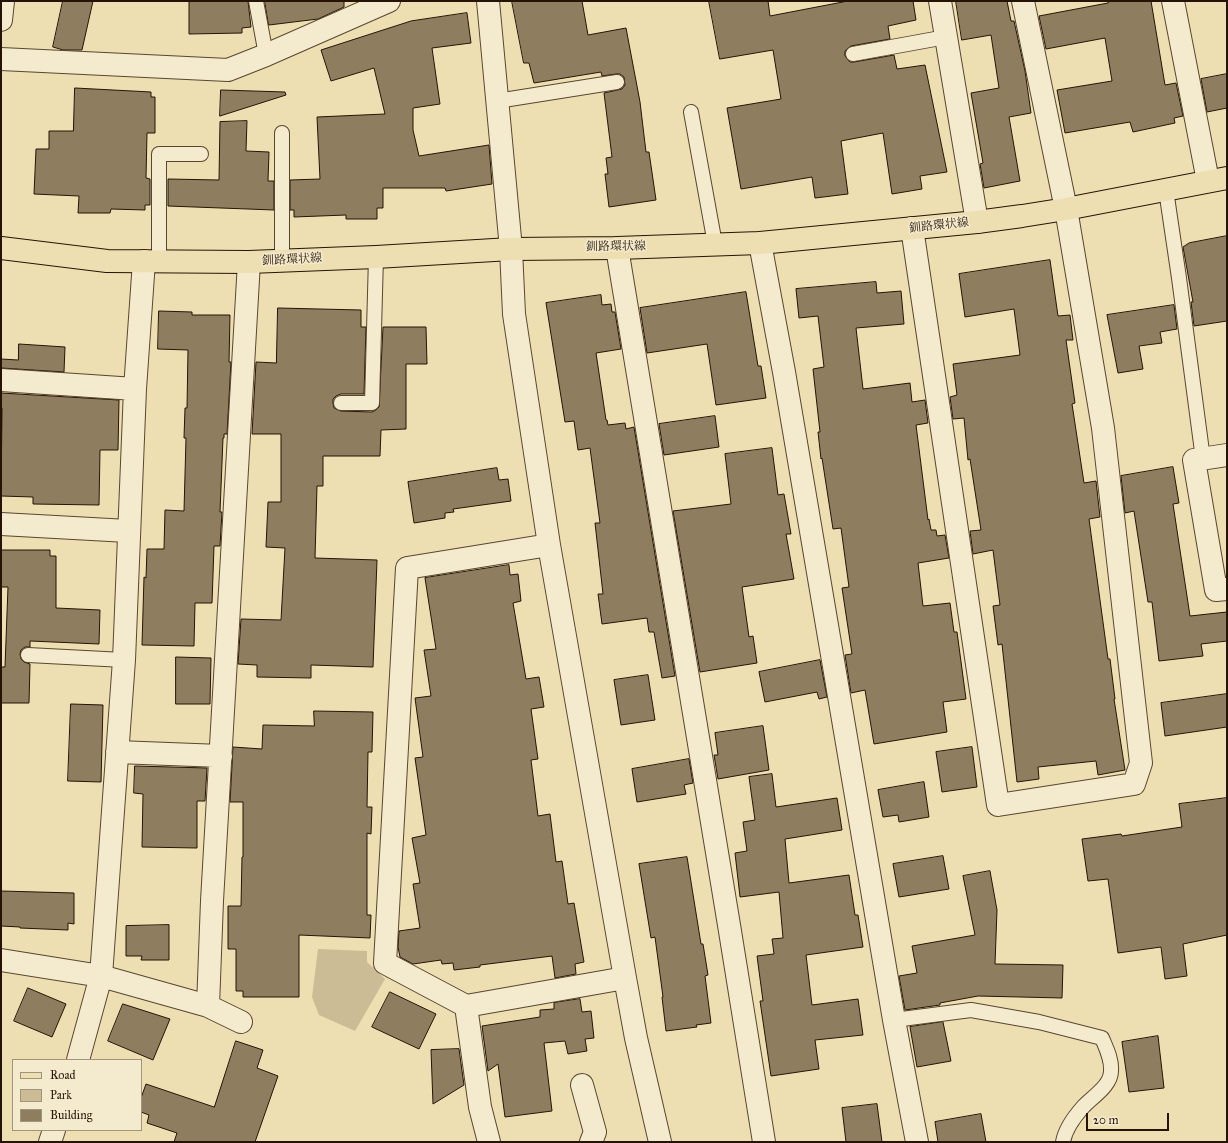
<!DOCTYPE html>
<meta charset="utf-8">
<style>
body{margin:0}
#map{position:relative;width:1228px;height:1143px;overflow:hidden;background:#eedfb2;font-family:"IM FELL Great Primer",serif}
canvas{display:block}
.frame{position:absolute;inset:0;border:2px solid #251406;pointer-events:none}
.legend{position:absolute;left:12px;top:1059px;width:130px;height:72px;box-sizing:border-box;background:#f4eacd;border:1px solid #a1947d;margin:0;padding:5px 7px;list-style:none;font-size:12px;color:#251406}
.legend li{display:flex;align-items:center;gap:8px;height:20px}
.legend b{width:20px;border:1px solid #a1947d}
.scale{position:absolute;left:1086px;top:1113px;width:83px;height:18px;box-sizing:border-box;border:2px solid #251406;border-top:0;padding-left:5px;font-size:12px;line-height:14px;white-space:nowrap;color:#251406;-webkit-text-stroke:3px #f4eacd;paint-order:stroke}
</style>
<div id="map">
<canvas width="1228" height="1143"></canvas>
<div class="frame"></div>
<ul class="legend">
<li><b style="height:5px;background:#eedfb2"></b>Road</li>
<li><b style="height:11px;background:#ccbc95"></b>Park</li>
<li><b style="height:11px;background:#8e7e5f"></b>Building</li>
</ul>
<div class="scale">20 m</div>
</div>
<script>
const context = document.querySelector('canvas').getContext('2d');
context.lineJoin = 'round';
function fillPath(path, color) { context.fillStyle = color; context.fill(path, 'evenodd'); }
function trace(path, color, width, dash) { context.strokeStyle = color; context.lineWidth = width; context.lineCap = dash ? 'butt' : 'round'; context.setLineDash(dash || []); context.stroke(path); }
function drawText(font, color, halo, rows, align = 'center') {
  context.font = font + ' "IM FELL Great Primer","Noto Serif JP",serif'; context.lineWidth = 3; context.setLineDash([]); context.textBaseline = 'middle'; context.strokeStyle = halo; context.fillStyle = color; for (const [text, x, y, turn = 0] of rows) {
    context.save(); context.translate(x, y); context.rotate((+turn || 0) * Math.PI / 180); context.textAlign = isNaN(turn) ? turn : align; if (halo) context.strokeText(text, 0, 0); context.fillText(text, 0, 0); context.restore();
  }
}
fillPath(new Path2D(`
 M 318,949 L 367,951 L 367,962 L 385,979 L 355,1031 L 319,1015 L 312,997 Z`), '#ccbc95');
const building = new Path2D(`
 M 63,1 L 93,1 L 82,50 L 63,50 L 53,47 Z
 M 214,1 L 248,1 L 251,27 L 242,28 L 242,33 L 189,34 L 189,2 Z
 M 265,1 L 344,1 L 344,7 L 318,19 L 269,25 Z
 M 512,1 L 582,1 L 588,35 L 626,28 L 640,102 L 646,152 L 649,152 L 656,200 L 609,207 L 605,174 L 608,174 L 606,158 L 612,157 L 604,93 L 622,89 L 625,85 L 624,77 L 620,74 L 616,74 L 602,76 L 601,72 L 534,83 L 529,63 L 524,63 Z
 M 709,1 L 768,1 L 770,16 L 848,1 L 913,1 L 916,20 L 888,26 L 890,39 L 851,46 L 845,51 L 845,56 L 850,62 L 854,62 L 894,55 L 897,69 L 925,65 L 947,172 L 920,176 L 922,189 L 892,194 L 883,133 L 841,141 L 848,194 L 815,198 L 812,177 L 741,189 L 727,108 L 781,99 L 773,50 L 720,59 Z
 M 956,1 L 1007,1 L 1011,21 L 1014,21 L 1025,71 L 1031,113 L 1009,117 L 1020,181 L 984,188 L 980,164 L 983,163 L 971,93 L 999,88 L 991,35 L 962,40 Z
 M 1108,1 L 1151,1 L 1165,85 L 1176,83 L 1183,116 L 1174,118 L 1175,123 L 1133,132 L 1130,122 L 1065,133 L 1057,90 L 1112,81 L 1105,38 L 1046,49 L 1039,16 L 1108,3 Z
 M 467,13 L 471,43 L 432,48 L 440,104 L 413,108 L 413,130 L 419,156 L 489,145 L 492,184 L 446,191 L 445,188 L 383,188 L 383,208 L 377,208 L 377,219 L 346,219 L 346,215 L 294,217 L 294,210 L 290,210 L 290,180 L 320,179 L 317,117 L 385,114 L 374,68 L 331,81 L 321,50 L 411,21 Z
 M 1227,74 L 1227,108 L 1207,112 L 1201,79 Z
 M 75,88 L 151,92 L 151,97 L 155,97 L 155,133 L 147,133 L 146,178 L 150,179 L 150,205 L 145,205 L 145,210 L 111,209 L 110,213 L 78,213 L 79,196 L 34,194 L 36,149 L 49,149 L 49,131 L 73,131 Z
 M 221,90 L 285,92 L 286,95 L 220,116 Z
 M 247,121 L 246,151 L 269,152 L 268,181 L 274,181 L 274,210 L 168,206 L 168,179 L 219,180 L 220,122 Z
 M 1227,236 L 1227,321 L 1194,326 L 1191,302 L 1193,302 L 1183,247 L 1189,243 Z
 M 1050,260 L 1058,316 L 1070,315 L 1073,340 L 1066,340 L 1075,403 L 1072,404 L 1084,483 L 1096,481 L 1100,517 L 1089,519 L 1108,659 L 1110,659 L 1115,699 L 1114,699 L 1125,770 L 1098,775 L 1096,761 L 1038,767 L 1039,779 L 1017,782 L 1002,644 L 998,645 L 993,606 L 1000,605 L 993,550 L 973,554 L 970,531 L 981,530 L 970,459 L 968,460 L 964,418 L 953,419 L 950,397 L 957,395 L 953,364 L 1020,355 L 1014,309 L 965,317 L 959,274 Z
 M 876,282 L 877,293 L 901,291 L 904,324 L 856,328 L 863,389 L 910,383 L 912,402 L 925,400 L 928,423 L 916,425 L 928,520 L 929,519 L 931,530 L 936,530 L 937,536 L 945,535 L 949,558 L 918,563 L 923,606 L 950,603 L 954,632 L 957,632 L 966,699 L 943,702 L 947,732 L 874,744 L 865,690 L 851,693 L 845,655 L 852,654 L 842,588 L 849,587 L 841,528 L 833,529 L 822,458 L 821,459 L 818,432 L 820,432 L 813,369 L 824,367 L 818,316 L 799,318 L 796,289 Z
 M 746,292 L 758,366 L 761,366 L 766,398 L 716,405 L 707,344 L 647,353 L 640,308 Z
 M 601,295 L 602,305 L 611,304 L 612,312 L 615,312 L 621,349 L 596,353 L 606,420 L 607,420 L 608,425 L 625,423 L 626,429 L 634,427 L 675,676 L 662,678 L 654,632 L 649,632 L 647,618 L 602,624 L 598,594 L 603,594 L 595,523 L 600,523 L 590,448 L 578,450 L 574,421 L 565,422 L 546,303 Z
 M 1174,305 L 1177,329 L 1160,332 L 1162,343 L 1139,346 L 1143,369 L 1118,373 L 1107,315 Z
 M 278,308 L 361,310 L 361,327 L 366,327 L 364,394 L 341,394 L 336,396 L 333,399 L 333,403 L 334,408 L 341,411 L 372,412 L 376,410 L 379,407 L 383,327 L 426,327 L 427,364 L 406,364 L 406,429 L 381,430 L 380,456 L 323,456 L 323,486 L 317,486 L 315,558 L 377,560 L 373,667 L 311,665 L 311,678 L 257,677 L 257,665 L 238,664 L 241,619 L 281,620 L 285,548 L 266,547 L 268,502 L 281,502 L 281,434 L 252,434 L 256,362 L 276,363 Z
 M 159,311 L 192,312 L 192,315 L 230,315 L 229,362 L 231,362 L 227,434 L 224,434 L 224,438 L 223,438 L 220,512 L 222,512 L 220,546 L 214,546 L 212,603 L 195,603 L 194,646 L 142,645 L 144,577 L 146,578 L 147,549 L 164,549 L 165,510 L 184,511 L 186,438 L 184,438 L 185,408 L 187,408 L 188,350 L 158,349 Z
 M 19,344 L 65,347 L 64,372 L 1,368 L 1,359 L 18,360 Z
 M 1,393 L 119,400 L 118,450 L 100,450 L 99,505 L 33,504 L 33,497 L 1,496 L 2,408 L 1,408 Z
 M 715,416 L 719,447 L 664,455 L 659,424 Z
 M 772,448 L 778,495 L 784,494 L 791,534 L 786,534 L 794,579 L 742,587 L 749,637 L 753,636 L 757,663 L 700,672 L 673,511 L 731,504 L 725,454 Z
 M 1173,467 L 1179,503 L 1173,504 L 1190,616 L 1227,612 L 1227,641 L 1201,644 L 1203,656 L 1159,661 L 1152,602 L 1148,602 L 1134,511 L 1125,513 L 1121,476 Z
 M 497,468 L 499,480 L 508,479 L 511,501 L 453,509 L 454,512 L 445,513 L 445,518 L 414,523 L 408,482 Z
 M 1,550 L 50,550 L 50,556 L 56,556 L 56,608 L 100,610 L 99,644 L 30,641 L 30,647 L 25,647 L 21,650 L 20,654 L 21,659 L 24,662 L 30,664 L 29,703 L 1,703 L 1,667 L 5,667 L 8,587 L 1,587 Z
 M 509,565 L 510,575 L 518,574 L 521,601 L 513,603 L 526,679 L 539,677 L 544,707 L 531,709 L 538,759 L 531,760 L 538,816 L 550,814 L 556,862 L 562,861 L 568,904 L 574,903 L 584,962 L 575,964 L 576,974 L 555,978 L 552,956 L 480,965 L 480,967 L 454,970 L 453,963 L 442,964 L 441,960 L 413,964 L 400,957 L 398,947 L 399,931 L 420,928 L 413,884 L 420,883 L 412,838 L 426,835 L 415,758 L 423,757 L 415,698 L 431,696 L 424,650 L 436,649 L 425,578 Z
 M 176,657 L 211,658 L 210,704 L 176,704 Z
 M 820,660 L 827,697 L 819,699 L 817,692 L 765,702 L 759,672 Z
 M 648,675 L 655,720 L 621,725 L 614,680 Z
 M 1227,694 L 1227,727 L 1165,736 L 1161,703 Z
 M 71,704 L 103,705 L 101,782 L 68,781 Z
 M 314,711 L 373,712 L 372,752 L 368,752 L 367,807 L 372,807 L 371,834 L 367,833 L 367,915 L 371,915 L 370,938 L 299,935 L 299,997 L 243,997 L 243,991 L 236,991 L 236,949 L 228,949 L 228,906 L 241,906 L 242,857 L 243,857 L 243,802 L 230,802 L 233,747 L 262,749 L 263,725 L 314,726 Z
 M 763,726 L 769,770 L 718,779 L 714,755 L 718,755 L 715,733 Z
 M 972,747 L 977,787 L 942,792 L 936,752 Z
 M 689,759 L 693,783 L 684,785 L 686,794 L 637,802 L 632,769 Z
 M 135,766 L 207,768 L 205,801 L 197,801 L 197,848 L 142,847 L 143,794 L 134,793 Z
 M 772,774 L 776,807 L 837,798 L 842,830 L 785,839 L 789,883 L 849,875 L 855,915 L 858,915 L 863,947 L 806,955 L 812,1005 L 858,999 L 863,1035 L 815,1040 L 819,1069 L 771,1076 L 760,1001 L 763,1001 L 757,956 L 774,954 L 772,939 L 783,938 L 779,892 L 740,897 L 735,853 L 747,851 L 743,822 L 755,820 L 749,777 Z
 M 924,782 L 929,817 L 899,822 L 898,815 L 883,817 L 878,790 Z
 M 1227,798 L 1227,935 L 1183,944 L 1187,976 L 1165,979 L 1161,947 L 1118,953 L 1108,879 L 1088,881 L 1082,839 L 1121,834 L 1122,836 L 1182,827 L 1179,804 Z
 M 943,856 L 949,889 L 899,897 L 893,864 Z
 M 687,857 L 701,944 L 703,944 L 708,975 L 705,976 L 711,1023 L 696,1025 L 697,1027 L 666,1031 L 662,997 L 663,997 L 655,937 L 651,938 L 639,864 Z
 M 990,871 L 997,910 L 995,964 L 1063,965 L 1062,998 L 978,996 L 940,1003 L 940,1005 L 905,1010 L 899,976 L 917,973 L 912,946 L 975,935 L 963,876 Z
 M 1,891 L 74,893 L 74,924 L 68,923 L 68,930 L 20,928 L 20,927 L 1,926 Z
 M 169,925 L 169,960 L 141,960 L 142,956 L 126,956 L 126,926 Z
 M 28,988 L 66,1004 L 52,1037 L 14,1021 Z
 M 390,992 L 436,1014 L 419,1049 L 372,1027 Z
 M 580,999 L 582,1012 L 591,1011 L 594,1038 L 585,1039 L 587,1051 L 568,1054 L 565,1041 L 544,1043 L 552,1111 L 505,1117 L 498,1064 L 488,1071 L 482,1026 L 540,1017 L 540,1010 L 554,1009 L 554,1003 Z
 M 123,1004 L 170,1019 L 153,1060 L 108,1041 Z
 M 943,1022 L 951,1061 L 917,1067 L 910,1027 Z
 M 1158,1036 L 1164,1088 L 1129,1092 L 1122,1042 Z
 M 236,1041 L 263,1050 L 257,1068 L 278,1076 L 255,1142 L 174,1142 L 177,1133 L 147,1123 L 149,1115 L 141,1112 L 141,1098 L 146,1084 L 214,1107 Z
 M 459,1049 L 464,1085 L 433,1104 L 431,1050 Z
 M 877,1104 L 882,1142 L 846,1142 L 842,1108 Z
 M 981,1114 L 986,1142 L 938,1142 L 935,1122 Z`);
fillPath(building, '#8e7e5f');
trace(building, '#251406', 1);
const service = new Path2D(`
 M 256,1 L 266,55
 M 853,54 L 946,37
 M 497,101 L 617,82
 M 691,112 L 715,244
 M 1166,190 L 1179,278 L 1203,459
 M 282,260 L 282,133
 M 159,261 L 159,154 L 201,154
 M 341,403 L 372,403 L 376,257
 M 28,655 L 124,660
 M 894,1020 L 971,1010 L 1039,1022 L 1102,1038 C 1106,1048 1112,1059 1111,1071 C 1111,1086 1092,1097 1083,1107 C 1075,1116 1065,1130 1063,1142`);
const minor = new Path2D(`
 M 488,1 L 511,249 L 514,314 L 549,545 L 625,978 L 636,1038 L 660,1142
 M 940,1 L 977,222
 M 1173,1 L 1208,181
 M 1,20 L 3,1
 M 1,59 L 228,70 L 266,55 L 389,1
 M 912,228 L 998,805 L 1134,784 L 1141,763 L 1103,428 L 1066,209 L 1023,1
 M 760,243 L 784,372 L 894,1020 L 917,1142
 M 617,248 L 729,925 L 764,1142
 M 1,380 L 135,389
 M 1227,455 L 1194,460 L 1216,590 L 1227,589
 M 1,524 L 128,531
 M 117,752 L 221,756
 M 1,960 L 101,976 L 208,1006 L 241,1022
 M 208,1006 L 212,901 L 249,262
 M 466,1006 L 625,978
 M 78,1060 L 101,976 L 124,660 L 135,389 L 144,261
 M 582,1085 L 595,1132 L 591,1142
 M 50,1142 L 54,1130
 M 489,1142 L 480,1107 L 466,1006 L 385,963 L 407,568 L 549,545`);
const primary = new Path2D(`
 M 1,248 L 107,261 L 249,262 L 376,257 L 511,249 L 617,248 L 760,243 L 977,222 L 1022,216 L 1066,209 L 1227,178`);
trace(service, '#574731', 16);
trace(minor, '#574731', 24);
trace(primary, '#251406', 24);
trace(service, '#f4eacd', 14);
trace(minor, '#f4eacd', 22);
trace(primary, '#eedfb2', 22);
drawText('12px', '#251406', '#f4eacd', [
 ["釧路環状線",939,226,-6],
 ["釧路環状線",616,247,-1],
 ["釧路環状線",292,260,-3]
]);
</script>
